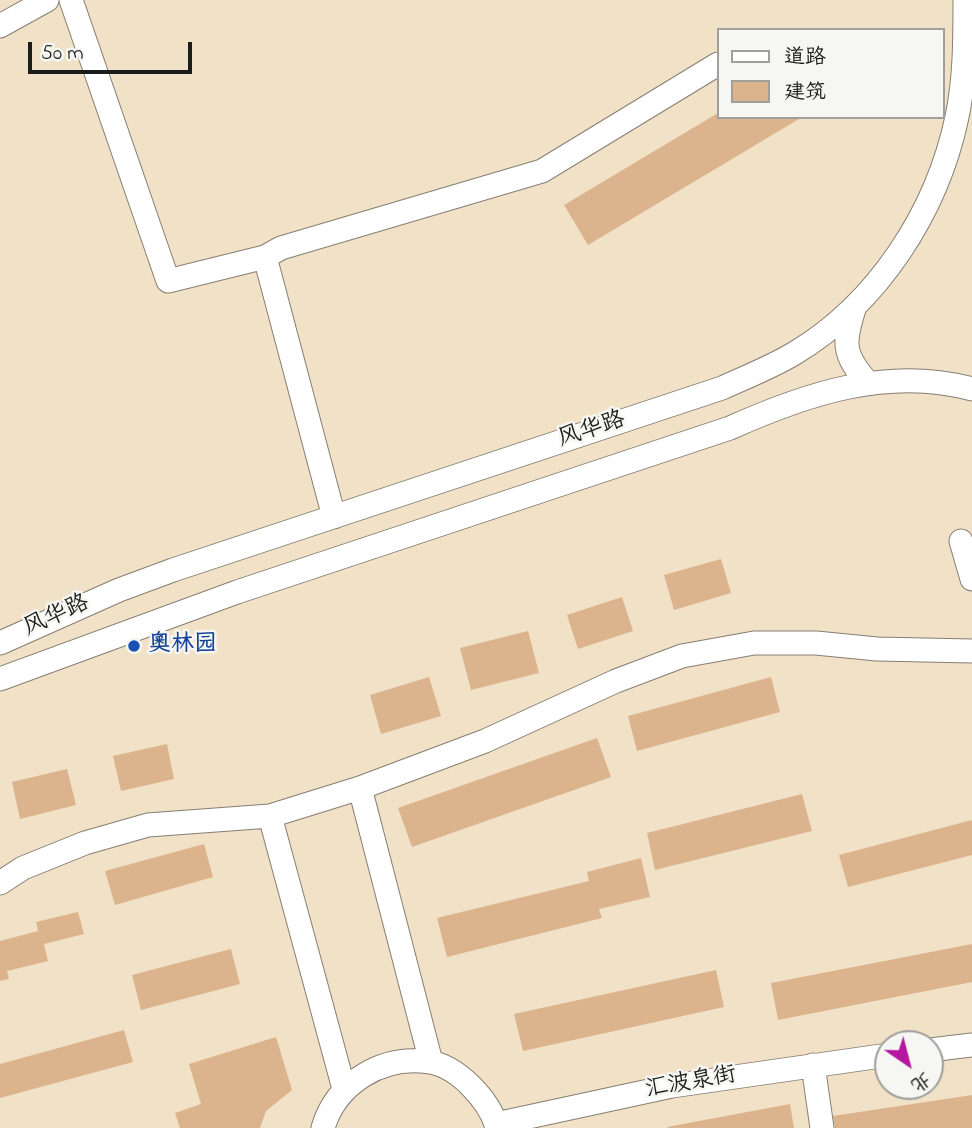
<!DOCTYPE html>
<meta charset="utf-8">
<style>
body{margin:0}
#map{position:relative;width:972px;height:1128px;overflow:hidden;background:#f1e1c7;font-family:"Indie Flower","LXGW WenKai TC",sans-serif}
canvas{display:block}
.legend{position:absolute;left:717px;top:28px;width:228px;height:91px;box-sizing:border-box;background:#f6f6f2;border:2px solid #9f9f9c;margin:0;padding:9px 12px;list-style:none;font-size:21px;color:#1c1c1c}
.legend li{display:flex;align-items:center;gap:14px;height:35px}
.legend b{width:35px;border:2px solid #9f9f9c}
.north{position:absolute;left:874px;top:1030px;width:70px;height:70px;box-sizing:border-box;background:#f6f6f2;border:2px solid #9f9f9c;border-radius:50%;rotate:145deg;font-size:19px;font-weight:700;line-height:28px;text-align:center;color:#1c1c1c}
.north::after{content:'';display:block;margin:auto;width:24px;height:32px;background:#b5179e;clip-path:polygon(50% 0,100% 100%,50% 72%,0 100%)}
.scale{position:absolute;left:28px;top:42px;width:164px;height:32px;box-sizing:border-box;border:4px solid #1c1c1c;border-top:0;padding-left:9px;font-size:21px;line-height:24px;white-space:nowrap;color:#1c1c1c;-webkit-text-stroke:5px #f6f6f2;paint-order:stroke}
</style>
<div id="map">
<canvas width="972" height="1128"></canvas>
<ul class="legend">
<li><b style="height:9px;background:#fff"></b>道路</li>
<li><b style="height:19px;background:#dbb48d"></b>建筑</li>
</ul>
<div class="north">北</div>
<div class="scale">50 m</div>
</div>
<script>
const context = document.querySelector('canvas').getContext('2d');
context.lineJoin = 'round';
function fillPath(path, color) { context.fillStyle = color; context.fill(path, 'evenodd'); }
function trace(path, color, width, dash) { context.strokeStyle = color; context.lineWidth = width; context.lineCap = dash ? 'butt' : 'round'; context.setLineDash(dash || []); context.stroke(path); }
function drawText(font, color, halo, rows, align = 'center') {
  context.font = font + ' "Indie Flower","LXGW WenKai TC",sans-serif'; context.lineWidth = 5; context.setLineDash([]); context.textBaseline = 'middle'; context.strokeStyle = halo; context.fillStyle = color; for (const [text, x, y, turn = 0] of rows) {
    context.save(); context.translate(x, y); context.rotate((+turn || 0) * Math.PI / 180); context.textAlign = isNaN(turn) ? turn : align; if (halo) context.strokeText(text, 0, 0); context.fillText(text, 0, 0); context.restore();
  }
}
fillPath(new Path2D(`
 M 718,113 L 718,117 L 798,117 L 799,119 L 588,245 L 564,205 Z
 M 721,559 L 731,593 L 674,610 L 664,575 Z
 M 622,597 L 633,631 L 578,649 L 567,615 Z
 M 528,631 L 539,673 L 471,690 L 460,648 Z
 M 429,677 L 441,716 L 381,734 L 370,695 Z
 M 771,677 L 780,712 L 637,751 L 628,716 Z
 M 597,738 L 611,777 L 412,847 L 398,808 Z
 M 167,744 L 174,779 L 121,791 L 113,756 Z
 M 67,769 L 76,805 L 20,819 L 12,782 Z
 M 802,794 L 812,831 L 655,870 L 647,833 Z
 M 972,820 L 972,855 L 848,887 L 839,855 Z
 M 204,844 L 213,877 L 115,905 L 105,871 Z
 M 641,858 L 650,897 L 599,909 L 602,918 L 447,957 L 437,918 L 589,881 L 587,872 Z
 M 78,912 L 84,934 L 44,944 L 48,961 L 7,971 L 9,979 L 0,981 L 0,941 L 38,931 L 36,922 Z
 M 972,944 L 972,982 L 778,1020 L 771,983 Z
 M 231,949 L 240,984 L 141,1010 L 132,975 Z
 M 716,970 L 724,1007 L 523,1051 L 514,1014 Z
 M 124,1030 L 133,1062 L 0,1098 L 0,1064 Z
 M 276,1037 L 292,1090 L 266,1111 L 260,1128 L 180,1128 L 175,1113 L 201,1104 L 189,1064 Z
 M 972,1095 L 972,1128 L 835,1128 L 833,1116 Z
 M 790,1104 L 794,1128 L 668,1128 L 667,1127 Z`), '#dbb48d');
const minor = new Path2D(`
 M 71,0 L 168,281 L 265,257 L 334,517
 M 0,26 L 47,0
 M 265,257 L 281,248 L 542,171 L 718,64
 M 855,306 C 843,342 842,354 868,383
 M 961,541 L 972,579
 M 0,643 L 119,590 L 173,570 L 722,388 C 746,377 772,367 795,353 C 878,303 937,212 957,117 C 965,79 965,39 965,0
 M 0,679 L 237,592 L 730,428 C 806,394 888,366 972,389
 M 360,788 L 431,1062
 M 270,816 L 344,1089
 M 0,883 L 23,868 L 85,843 L 148,825 L 270,816 L 360,788 L 485,741 L 616,681 L 682,656 L 754,643 L 816,643 L 877,649 L 972,651
 M 930,1050 L 972,1045
 M 813,1065 L 822,1128
 M 496,1124 L 672,1086 L 888,1055
 M 323,1128 C 336,1083 382,1055 429,1062 C 458,1066 490,1101 497,1128`);
trace(minor, '#867e72', 25);
trace(minor, '#fff', 23);
for (const [x, y, r, color] of [
 [134,646,7,"#1a4fb4"]
]) { const dot = new Path2D(); dot.arc(x, y, r, 0, 2 * Math.PI); context.fillStyle = color; context.fill(dot); trace(dot, '#f6f6f2', 2.5); }
drawText('23px', '#1c1c1c', '#f6f6f2', [
 ["风华路",592,431,-18],
 ["风华路",57,617,-24],
 ["汇波泉街",691,1084,-10]
]);
drawText('bold 23px', '#164399', '#f6f6f2', [
 ["奥林园",148,646]
], 'left');
</script>
